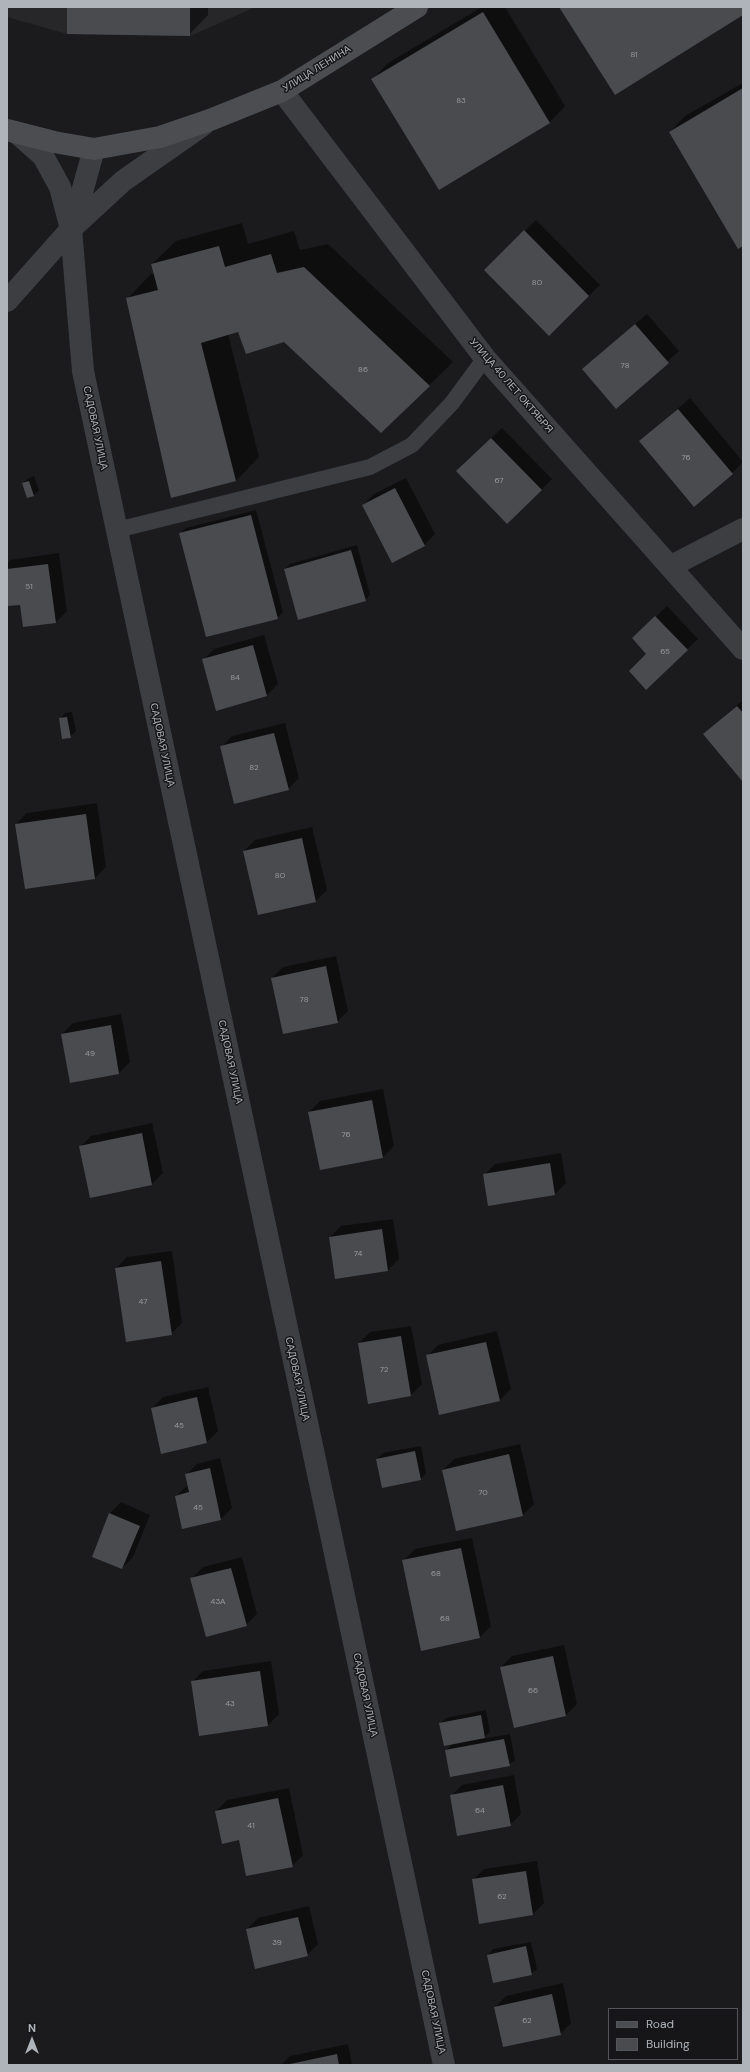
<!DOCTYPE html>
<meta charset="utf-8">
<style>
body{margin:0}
#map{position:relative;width:750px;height:2072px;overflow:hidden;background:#1b1b1d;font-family:"DM Sans",sans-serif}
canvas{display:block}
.frame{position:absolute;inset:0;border:8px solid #afb4bb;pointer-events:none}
.legend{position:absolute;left:608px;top:2008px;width:130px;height:52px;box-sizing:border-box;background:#161618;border:1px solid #535559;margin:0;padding:5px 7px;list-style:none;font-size:12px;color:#afb4bb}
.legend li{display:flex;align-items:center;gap:8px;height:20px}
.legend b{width:20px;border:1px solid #535559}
.north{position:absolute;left:12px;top:2020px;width:40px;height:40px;-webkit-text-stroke:3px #161618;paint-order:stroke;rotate:0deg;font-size:11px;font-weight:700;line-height:16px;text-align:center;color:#afb4bb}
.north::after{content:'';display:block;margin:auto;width:14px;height:18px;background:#afb4bb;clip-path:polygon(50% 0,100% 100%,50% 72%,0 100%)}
</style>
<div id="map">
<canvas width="750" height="2072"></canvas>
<div class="frame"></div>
<ul class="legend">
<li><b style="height:5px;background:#4b4d51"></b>Road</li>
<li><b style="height:11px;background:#4a4b4f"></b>Building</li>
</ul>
<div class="north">N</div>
</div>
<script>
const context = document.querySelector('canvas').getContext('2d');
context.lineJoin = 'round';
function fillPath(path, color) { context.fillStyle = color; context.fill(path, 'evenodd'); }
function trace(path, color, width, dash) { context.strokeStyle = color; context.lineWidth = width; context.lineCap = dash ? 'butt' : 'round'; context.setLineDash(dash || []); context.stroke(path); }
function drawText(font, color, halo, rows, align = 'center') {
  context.font = font + ' "DM Sans",sans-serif'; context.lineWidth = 3; context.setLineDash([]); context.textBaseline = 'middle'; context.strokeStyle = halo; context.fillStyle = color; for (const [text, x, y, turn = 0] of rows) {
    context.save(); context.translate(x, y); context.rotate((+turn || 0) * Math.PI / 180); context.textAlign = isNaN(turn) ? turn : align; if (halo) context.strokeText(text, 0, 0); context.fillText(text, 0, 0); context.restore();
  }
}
fillPath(new Path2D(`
 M 7,7 L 256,7 L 190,36 L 67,34 L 7,17 Z`), '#27272a');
fillPath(new Path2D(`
 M 68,7 L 208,7 L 208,15 L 189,35 Z
 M 482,7 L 505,7 L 565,106 L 550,122 L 439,189 L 373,79 L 388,63 Z
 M 743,83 L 743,245 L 670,132 L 685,116 Z
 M 536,220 L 600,285 L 549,335 L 485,270 Z
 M 242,223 L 248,244 L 294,231 L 300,250 L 328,244 L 453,362 L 381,432 L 285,341 L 239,331 L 228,334 L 259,457 L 236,481 L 128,298 L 151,274 L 155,274 L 152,264 L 176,241 Z
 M 647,314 L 679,351 L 616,408 L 583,369 Z
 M 690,398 L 743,462 L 732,473 L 641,441 Z
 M 502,428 L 552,479 L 541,490 L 468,460 Z
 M 34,476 L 39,490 L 34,495 L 28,497 L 23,483 L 29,478 Z
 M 406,478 L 435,534 L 424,545 L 363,505 L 374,494 Z
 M 256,510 L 283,612 L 277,618 L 180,533 L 186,528 Z
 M 357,545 L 370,595 L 365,600 L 285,569 L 290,564 Z
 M 59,553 L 67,611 L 56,622 L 21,604 L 7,605 L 7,563 L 10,560 Z
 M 667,606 L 698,639 L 687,649 L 647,654 L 644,628 Z
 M 264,635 L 278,684 L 267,695 L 203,660 L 214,649 Z
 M 743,700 L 743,781 L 704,734 Z
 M 72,712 L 76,731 L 70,737 L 60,719 L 65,713 Z
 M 285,723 L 299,778 L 288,789 L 221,747 L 232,736 Z
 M 97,803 L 106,867 L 95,878 L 25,888 L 16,824 L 27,813 Z
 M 312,827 L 327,890 L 316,901 L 244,851 L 255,840 Z
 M 336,956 L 348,1011 L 337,1022 L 272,978 L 283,967 Z
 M 121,1014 L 130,1062 L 119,1073 L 62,1034 L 73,1023 Z
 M 383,1089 L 394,1146 L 383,1157 L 309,1112 L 320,1101 Z
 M 152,1123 L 163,1173 L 152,1184 L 80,1147 L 91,1136 Z
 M 561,1153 L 566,1183 L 555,1194 L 489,1205 L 484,1175 L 495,1164 Z
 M 393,1219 L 399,1259 L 388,1270 L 330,1237 L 341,1226 Z
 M 172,1251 L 182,1323 L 171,1334 L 116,1268 L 127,1257 Z
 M 411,1326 L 422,1384 L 411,1395 L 369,1403 L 359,1343 L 370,1332 Z
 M 497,1331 L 511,1389 L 500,1400 L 427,1356 L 438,1345 Z
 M 208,1387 L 218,1431 L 207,1442 L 162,1453 L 152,1408 L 163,1397 Z
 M 520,1444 L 534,1504 L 523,1515 L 443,1470 L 454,1459 Z
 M 421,1446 L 426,1473 L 421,1479 L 383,1487 L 377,1459 L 383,1453 Z
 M 220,1458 L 232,1508 L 221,1519 L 176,1496 L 188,1485 L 186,1475 L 197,1464 Z
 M 121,1502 L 150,1515 L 133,1557 L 122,1568 L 93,1556 L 110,1513 Z
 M 472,1538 L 491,1626 L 480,1637 L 404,1560 L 415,1549 Z
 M 242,1557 L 257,1614 L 246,1625 L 192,1578 L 203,1567 Z
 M 564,1645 L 577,1704 L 566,1715 L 501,1667 L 512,1656 Z
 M 271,1661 L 279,1714 L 268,1725 L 192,1682 L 203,1671 Z
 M 486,1710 L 490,1732 L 482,1739 L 510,1734 L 515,1760 L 509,1765 L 446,1751 L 453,1743 L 441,1723 L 446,1718 Z
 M 514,1775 L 521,1814 L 510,1825 L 451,1796 L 462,1785 Z
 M 289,1788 L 303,1855 L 292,1866 L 240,1839 L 216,1811 L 227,1800 Z
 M 537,1861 L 544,1903 L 533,1914 L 473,1880 L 484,1869 Z
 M 309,1906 L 318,1944 L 307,1955 L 247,1929 L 258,1918 Z
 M 531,1942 L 537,1969 L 531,1974 L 488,1955 L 493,1949 Z
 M 563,1983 L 571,2023 L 560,2034 L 495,2007 L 506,1996 Z
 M 348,2044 L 352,2065 L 281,2065 L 290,2056 Z`), '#0007');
fillPath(new Path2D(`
 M 67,7 L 190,7 L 190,36 L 67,34 Z
 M 559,7 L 743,7 L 743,15 L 615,95 Z
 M 483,12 L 550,123 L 439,190 L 371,79 Z
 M 743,88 L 743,246 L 738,249 L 669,132 Z
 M 524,230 L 589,296 L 549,336 L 484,270 Z
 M 219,246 L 225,267 L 271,254 L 277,273 L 304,267 L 430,386 L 381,433 L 284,342 L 246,354 L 238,332 L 201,343 L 236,481 L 171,498 L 126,298 L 158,290 L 151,264 Z
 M 635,324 L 669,363 L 616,409 L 582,369 Z
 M 678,409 L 733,474 L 694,507 L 639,441 Z
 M 491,438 L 542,490 L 507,524 L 456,471 Z
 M 29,481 L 34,496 L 27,498 L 22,483 Z
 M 395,488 L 425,546 L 392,563 L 362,505 Z
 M 251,515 L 278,619 L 206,637 L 179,533 Z
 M 351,550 L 366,601 L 298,620 L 284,569 Z
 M 48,564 L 56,623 L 23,627 L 20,605 L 7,606 L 7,569 Z
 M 655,616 L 688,650 L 646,690 L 629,671 L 646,654 L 632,638 Z
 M 253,645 L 267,696 L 216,711 L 202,659 Z
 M 737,706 L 743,713 L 743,782 L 703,734 Z
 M 67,717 L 71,738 L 62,739 L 59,718 Z
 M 274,733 L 289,790 L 234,804 L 220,746 Z
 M 86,814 L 95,879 L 25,889 L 15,824 Z
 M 302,838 L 316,902 L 258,915 L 243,851 Z
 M 326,966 L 338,1023 L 283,1034 L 271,978 Z
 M 111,1025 L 119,1074 L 70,1083 L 61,1034 Z
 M 372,1100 L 383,1158 L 320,1170 L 308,1112 Z
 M 142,1133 L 152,1185 L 90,1198 L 79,1146 Z
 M 550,1163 L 555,1195 L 488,1206 L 483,1174 Z
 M 382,1229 L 388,1271 L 335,1279 L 329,1237 Z
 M 161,1261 L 172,1335 L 126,1342 L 115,1268 Z
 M 401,1336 L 411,1396 L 368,1404 L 358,1343 Z
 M 486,1342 L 500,1401 L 439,1415 L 426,1355 Z
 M 197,1397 L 207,1443 L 161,1454 L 151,1408 Z
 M 415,1451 L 421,1480 L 382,1488 L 376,1459 Z
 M 509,1454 L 523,1516 L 456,1531 L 442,1470 Z
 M 210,1468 L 221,1520 L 182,1529 L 175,1496 L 189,1492 L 185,1474 Z
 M 109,1513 L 140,1526 L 122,1569 L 92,1557 Z
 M 461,1548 L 480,1638 L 421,1651 L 402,1560 Z
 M 231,1568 L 247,1626 L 206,1637 L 190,1578 Z
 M 553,1656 L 566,1716 L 514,1728 L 500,1667 Z
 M 260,1671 L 268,1726 L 199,1736 L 191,1681 Z
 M 481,1715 L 485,1738 L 444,1746 L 439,1723 Z
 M 504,1739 L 510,1766 L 450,1777 L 445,1750 Z
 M 503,1785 L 511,1826 L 457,1836 L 450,1795 Z
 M 278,1798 L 293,1867 L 246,1876 L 239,1840 L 222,1844 L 215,1811 Z
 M 526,1871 L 533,1915 L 479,1924 L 472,1879 Z
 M 298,1917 L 308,1956 L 255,1969 L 246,1929 Z
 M 526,1946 L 532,1975 L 493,1983 L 487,1955 Z
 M 552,1994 L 561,2035 L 503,2047 L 494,2007 Z
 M 337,2054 L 339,2065 L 290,2065 L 290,2064 Z`), '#4a4b4f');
trace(new Path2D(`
 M 117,530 L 370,467 L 412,445 L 452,403 L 485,358`), '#3c3e42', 16);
trace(new Path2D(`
 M 282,91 L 485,358 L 743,649
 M 17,133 L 43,156 L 60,187 L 71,229 L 83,371 L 444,2065
 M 72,228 L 94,149
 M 7,301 L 71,229 L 123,181 L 203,125
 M 671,566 L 743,529`), '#3c3e42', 22);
trace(new Path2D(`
 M 7,130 L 54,142 L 94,149 L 160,137 L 210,120 L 282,91 L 417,7`), '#4b4d51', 22);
drawText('8px', '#969aa0', null, [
 ["81",634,55],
 ["83",461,101],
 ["80",537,283],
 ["78",625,366],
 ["86",363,370],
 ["76",686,458],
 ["67",499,481],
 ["51",29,587],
 ["65",665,652],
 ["84",235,678],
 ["82",254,768],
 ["80",280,876],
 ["78",304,1000],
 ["49",90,1054],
 ["76",346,1135],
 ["74",358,1254],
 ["47",143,1302],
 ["72",384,1370],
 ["45",179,1426],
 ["70",483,1493],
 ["45",198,1508],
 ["68",436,1574],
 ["43А",218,1602],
 ["68",445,1619],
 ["66",533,1691],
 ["43",230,1704],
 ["64",480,1811],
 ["41",251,1826],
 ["62",502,1897],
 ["39",277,1943],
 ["62",527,2021]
]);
drawText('10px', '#afb4bb', '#161618', [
 ["УЛИЦА ЛЕНИНА",317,69,-32],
 ["УЛИЦА 40 ЛЕТ ОКТЯБРЯ",511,386,49],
 ["САДОВАЯ УЛИЦА",95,428,78],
 ["САДОВАЯ УЛИЦА",162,745,78],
 ["САДОВАЯ УЛИЦА",230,1062,78],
 ["САДОВАЯ УЛИЦА",297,1379,78],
 ["САДОВАЯ УЛИЦА",365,1695,78],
 ["САДОВАЯ УЛИЦА",433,2012,78]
]);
</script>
